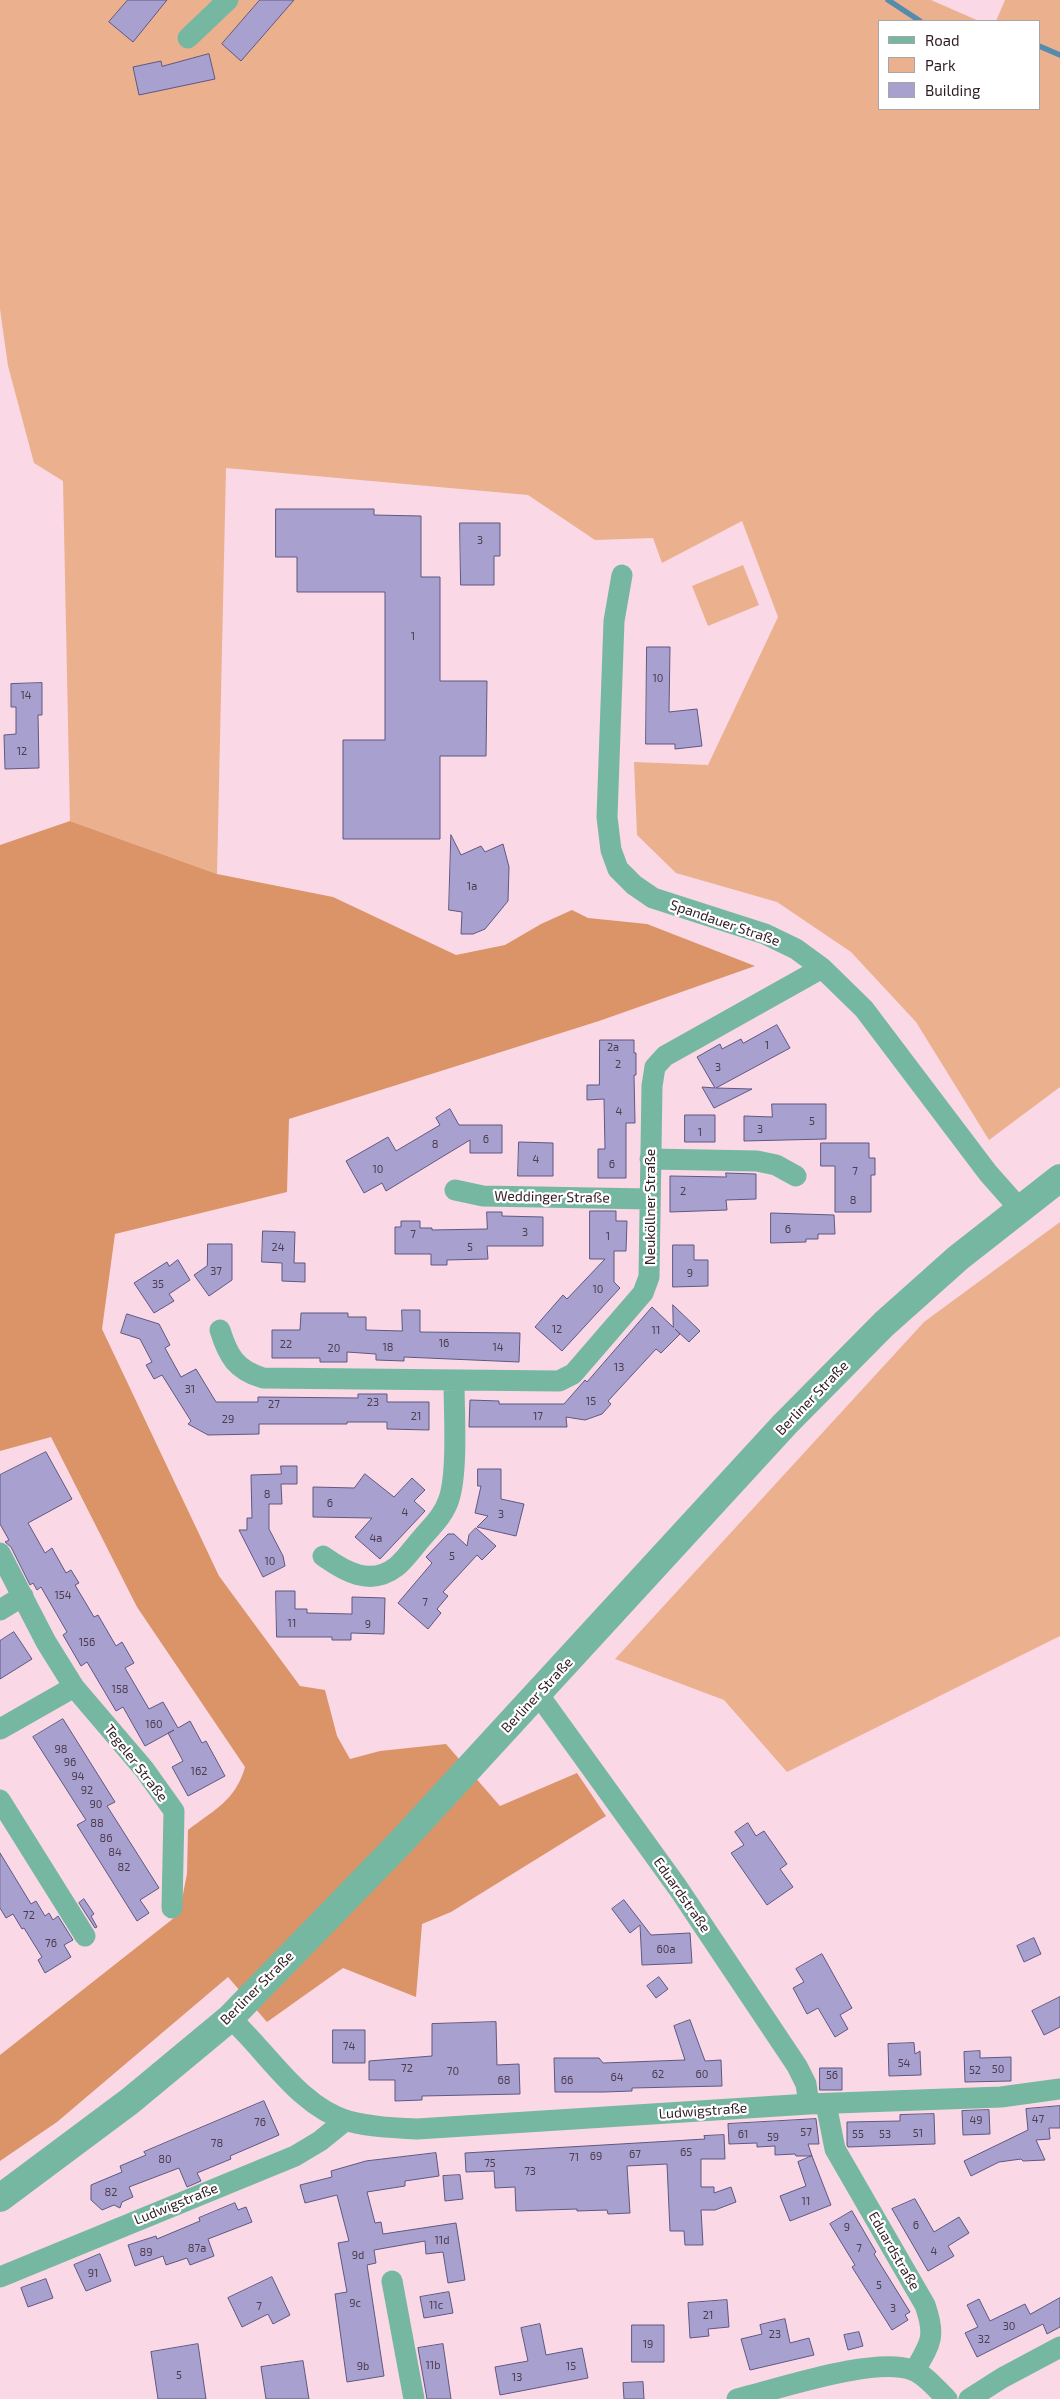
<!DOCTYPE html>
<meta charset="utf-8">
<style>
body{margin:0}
#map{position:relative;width:1060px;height:2399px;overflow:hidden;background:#fad8e6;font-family:"Exo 2",sans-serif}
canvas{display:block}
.legend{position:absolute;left:878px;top:20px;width:162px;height:90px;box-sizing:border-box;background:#fff;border:1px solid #aba4a7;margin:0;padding:6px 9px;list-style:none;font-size:15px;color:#2e1b23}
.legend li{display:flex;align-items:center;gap:10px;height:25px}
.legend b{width:25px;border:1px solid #aba4a7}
</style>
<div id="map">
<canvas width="1060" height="2399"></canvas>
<ul class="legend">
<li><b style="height:6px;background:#76b7a2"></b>Road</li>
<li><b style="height:14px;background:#ebb18e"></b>Park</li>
<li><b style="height:14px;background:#a8a1cf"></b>Building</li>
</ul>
</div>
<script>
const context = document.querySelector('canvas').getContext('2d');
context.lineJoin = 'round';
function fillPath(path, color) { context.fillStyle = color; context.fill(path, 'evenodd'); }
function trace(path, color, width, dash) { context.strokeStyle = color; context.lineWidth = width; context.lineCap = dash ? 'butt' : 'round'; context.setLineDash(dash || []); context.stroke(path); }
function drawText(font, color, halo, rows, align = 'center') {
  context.font = font + ' "Exo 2",sans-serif'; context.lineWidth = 4.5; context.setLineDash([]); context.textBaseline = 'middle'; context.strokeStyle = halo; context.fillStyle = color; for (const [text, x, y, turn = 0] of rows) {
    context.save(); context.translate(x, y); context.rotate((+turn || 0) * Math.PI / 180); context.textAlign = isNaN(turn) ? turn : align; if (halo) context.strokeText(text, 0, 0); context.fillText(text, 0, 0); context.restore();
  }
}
fillPath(new Path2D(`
 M 0,0 L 931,0 L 979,21 L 879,21 L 879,109 L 1039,109 L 1039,21 L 996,21 L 1005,0 L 1060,0 L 1060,1087 L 989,1140 L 916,1022 L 851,952 L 777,902 L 676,873 L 637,835 L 634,762 L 708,765 L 778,617 L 742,521 L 662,563 L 653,538 L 595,540 L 528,495 L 226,468 L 217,874 L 70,821 L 63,481 L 34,463 L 8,366 L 0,309 Z
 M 743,565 L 759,605 L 708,626 L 692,586 Z
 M 1060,1222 L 1060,1636 L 787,1772 L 724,1700 L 615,1659 L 924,1322 Z`), '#ebb18e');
fillPath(new Path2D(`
 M 70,821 L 217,874 L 333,897 L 456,955 L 505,945 L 541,924 L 572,910 L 588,918 L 647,924 L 755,966 L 599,1021 L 289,1119 L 287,1192 L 115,1234 L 102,1329 L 219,1576 L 300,1686 L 325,1690 L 337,1736 L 350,1759 L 380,1751 L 446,1744 L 500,1806 L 577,1773 L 606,1816 L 451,1912 L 422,1924 L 416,1997 L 343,1968 L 267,2022 L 228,1977 L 57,2122 L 0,2161 L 0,2055 L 179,1914 L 187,1874 L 188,1830 C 214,1810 236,1800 245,1767 L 137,1607 L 51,1437 L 0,1451 L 0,845 Z`), '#da9468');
trace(new Path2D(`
 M 888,0 L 920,21
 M 1039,46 L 1060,55`), '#558cac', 5.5);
const building = new Path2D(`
 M 128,0 L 167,0 L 133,42 L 109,22 Z
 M 260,0 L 294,0 L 241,61 L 222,44 Z
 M 209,54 L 215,79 L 139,95 L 133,67 L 161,61 L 162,66 Z
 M 276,509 L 374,509 L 374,515 L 421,516 L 421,577 L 440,577 L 440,681 L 487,681 L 486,756 L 440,756 L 440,839 L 343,839 L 343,740 L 385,740 L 385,592 L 297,592 L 297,557 L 276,557 Z
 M 460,523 L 500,523 L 500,556 L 494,556 L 494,585 L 461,585 Z
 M 647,647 L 670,647 L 669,712 L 697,709 L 702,746 L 675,749 L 675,744 L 646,744 Z
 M 42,683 L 42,715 L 38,715 L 39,768 L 5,769 L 4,735 L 16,734 L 16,707 L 11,707 L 11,684 Z
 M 451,835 L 461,855 L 481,846 L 485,852 L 503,844 L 509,867 L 508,901 L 485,929 L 473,934 L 461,934 L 462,912 L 449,910 Z
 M 777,1025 L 790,1048 L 716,1088 L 752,1089 L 714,1108 L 702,1087 L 715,1088 L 697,1057 L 720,1044 L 722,1049 L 741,1039 L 743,1043 Z
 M 600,1040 L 634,1040 L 634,1053 L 636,1053 L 636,1075 L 634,1075 L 635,1123 L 626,1123 L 626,1178 L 598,1178 L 598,1149 L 605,1149 L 604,1099 L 587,1100 L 587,1085 L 599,1085 Z
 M 772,1104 L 826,1104 L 826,1139 L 744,1141 L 744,1116 L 772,1117 Z
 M 450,1109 L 459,1125 L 502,1125 L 502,1153 L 470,1153 L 470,1140 L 386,1191 L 382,1183 L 364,1193 L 346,1161 L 388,1137 L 396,1151 L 440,1125 L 436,1118 Z
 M 685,1115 L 715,1115 L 715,1142 L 685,1142 Z
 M 519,1142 L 553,1143 L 553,1176 L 518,1176 Z
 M 821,1143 L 869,1143 L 869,1158 L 875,1158 L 875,1175 L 871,1175 L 871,1212 L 835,1212 L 835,1166 L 821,1166 Z
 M 726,1173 L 756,1174 L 756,1199 L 726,1200 L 727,1210 L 670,1212 L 670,1176 L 726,1177 Z
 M 590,1211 L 616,1211 L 616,1221 L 627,1221 L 626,1251 L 614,1251 L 614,1282 L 620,1288 L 562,1351 L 535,1327 L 563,1295 L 567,1299 L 605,1259 L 590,1259 Z
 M 487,1212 L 502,1212 L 502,1216 L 543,1217 L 543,1246 L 487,1246 L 488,1259 L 447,1260 L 447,1265 L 431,1265 L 431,1254 L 395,1254 L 395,1227 L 401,1227 L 401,1221 L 420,1221 L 420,1228 L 432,1228 L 432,1230 L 487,1229 Z
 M 771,1213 L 834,1215 L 835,1234 L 818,1234 L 818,1239 L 806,1239 L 806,1242 L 771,1243 Z
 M 263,1231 L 295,1232 L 294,1263 L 305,1263 L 305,1282 L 282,1281 L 282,1263 L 262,1262 Z
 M 208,1244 L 232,1244 L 232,1280 L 209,1296 L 194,1275 L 207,1266 Z
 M 673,1245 L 694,1245 L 694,1260 L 708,1260 L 708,1286 L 673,1287 Z
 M 178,1260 L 190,1280 L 169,1294 L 174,1301 L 154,1313 L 134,1283 L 167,1262 L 169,1266 Z
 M 673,1305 L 700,1331 L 689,1342 L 675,1329 L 680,1334 L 661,1353 L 656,1349 L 608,1401 L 611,1404 L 602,1414 L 585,1420 L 566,1417 L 567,1427 L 469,1427 L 470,1400 L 499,1401 L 499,1404 L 564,1404 L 585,1380 L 587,1382 L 652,1307 L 673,1327 Z
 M 402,1310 L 420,1310 L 420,1332 L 520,1333 L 519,1362 L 404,1357 L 404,1361 L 376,1360 L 376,1354 L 347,1352 L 347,1362 L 320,1362 L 320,1358 L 272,1358 L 272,1330 L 300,1330 L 301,1313 L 348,1313 L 348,1317 L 366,1317 L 366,1330 L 402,1331 Z
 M 127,1314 L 159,1324 L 170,1345 L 165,1348 L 181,1377 L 196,1369 L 216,1402 L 258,1402 L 258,1397 L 358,1398 L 358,1394 L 387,1394 L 387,1402 L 429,1402 L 429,1430 L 387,1429 L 387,1422 L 347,1422 L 347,1424 L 259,1424 L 259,1434 L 208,1435 L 188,1424 L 191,1421 L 162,1375 L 154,1379 L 146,1365 L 152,1362 L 140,1339 L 121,1333 Z
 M 46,1452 L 72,1499 L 28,1523 L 45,1553 L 52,1548 L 66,1573 L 71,1570 L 79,1583 L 75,1585 L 94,1617 L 98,1615 L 116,1646 L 122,1642 L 134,1663 L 125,1668 L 149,1709 L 163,1702 L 178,1728 L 190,1721 L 202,1743 L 206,1741 L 225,1776 L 188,1796 L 172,1767 L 183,1761 L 168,1733 L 174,1730 L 145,1746 L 123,1707 L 116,1711 L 87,1662 L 81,1666 L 63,1635 L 67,1632 L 41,1587 L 37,1590 L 33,1583 L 30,1585 L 11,1547 L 5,1542 L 9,1540 L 0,1524 L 0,1475 Z
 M 281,1466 L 297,1466 L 297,1484 L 281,1484 L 282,1504 L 269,1504 L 269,1529 L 283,1556 L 285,1566 L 263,1577 L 239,1530 L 247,1530 L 247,1518 L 252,1518 L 251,1475 L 281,1474 Z
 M 478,1469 L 501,1469 L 501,1499 L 524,1504 L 516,1536 L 477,1527 L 488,1516 L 475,1513 L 481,1486 L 478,1486 Z
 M 365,1474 L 394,1497 L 412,1478 L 425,1490 L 414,1501 L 425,1511 L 380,1559 L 355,1537 L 372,1518 L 313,1517 L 313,1487 L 354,1488 Z
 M 476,1528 L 496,1546 L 482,1560 L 477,1555 L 443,1592 L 448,1596 L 437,1609 L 441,1613 L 428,1629 L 398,1603 L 432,1563 L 426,1557 L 448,1534 L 454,1534 L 467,1546 L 469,1535 Z
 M 276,1591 L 295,1591 L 295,1609 L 307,1609 L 307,1613 L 352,1614 L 352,1597 L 385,1598 L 384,1634 L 351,1633 L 351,1640 L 332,1640 L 332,1637 L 277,1637 Z
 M 14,1632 L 32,1659 L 0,1679 L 0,1641 Z
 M 63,1719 L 115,1802 L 107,1806 L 159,1888 L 140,1900 L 149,1913 L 137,1921 L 77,1825 L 86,1820 L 33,1737 Z
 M 748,1823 L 756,1836 L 764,1831 L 787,1864 L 780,1869 L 793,1887 L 767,1905 L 731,1853 L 744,1845 L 735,1832 Z
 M 0,1853 L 31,1904 L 36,1901 L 45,1916 L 49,1913 L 53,1920 L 58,1916 L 73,1940 L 64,1945 L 71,1957 L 45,1973 L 38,1960 L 42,1957 L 24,1928 L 22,1929 L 13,1914 L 6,1918 L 0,1908 Z
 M 84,1899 L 94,1914 L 91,1916 L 97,1927 L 95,1928 L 79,1903 Z
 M 624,1900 L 651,1935 L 690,1933 L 692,1963 L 642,1965 L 640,1925 L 630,1933 L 612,1909 Z
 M 1034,1938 L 1041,1954 L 1024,1962 L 1017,1946 Z
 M 822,1954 L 852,2008 L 840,2015 L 848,2029 L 835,2037 L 818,2008 L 807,2014 L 793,1988 L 804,1982 L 796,1969 Z
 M 659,1977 L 668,1989 L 656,1998 L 647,1986 Z
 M 1060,1997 L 1060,2027 L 1044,2035 L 1032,2011 Z
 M 690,2020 L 705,2061 L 721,2060 L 722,2086 L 632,2088 L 632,2091 L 604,2092 L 555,2092 L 554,2058 L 599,2058 L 603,2063 L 685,2060 L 674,2026 Z
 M 496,2022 L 497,2065 L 519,2064 L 520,2094 L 422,2096 L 422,2100 L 395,2101 L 395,2080 L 369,2080 L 369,2061 L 432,2056 L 432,2024 Z
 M 333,2030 L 365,2030 L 365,2063 L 333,2063 Z
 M 914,2043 L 915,2054 L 920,2051 L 921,2075 L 889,2076 L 888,2044 Z
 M 980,2051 L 980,2058 L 1011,2057 L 1011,2081 L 965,2082 L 964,2052 Z
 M 820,2068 L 842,2068 L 842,2090 L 820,2090 Z
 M 264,2101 L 279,2135 L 230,2156 L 231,2159 L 197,2173 L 201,2181 L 187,2187 L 179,2168 L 129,2187 L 133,2197 L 122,2202 L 120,2208 L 114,2205 L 102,2210 L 91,2200 L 91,2185 L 122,2172 L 120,2166 L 146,2155 L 144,2152 Z
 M 1060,2106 L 1060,2128 L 1049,2128 L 1050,2139 L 1036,2140 L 1045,2160 L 1023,2161 L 1021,2159 L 999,2162 L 971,2176 L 964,2161 L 1028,2130 L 1026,2109 Z
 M 989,2110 L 990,2134 L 963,2135 L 962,2111 Z
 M 934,2114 L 935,2144 L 848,2147 L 847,2145 L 847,2122 L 900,2121 L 900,2115 Z
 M 816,2119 L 819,2144 L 808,2144 L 812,2156 L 796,2156 L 795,2154 L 775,2155 L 775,2146 L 757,2147 L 757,2143 L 729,2144 L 728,2124 Z
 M 724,2135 L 725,2159 L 701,2159 L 701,2187 L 714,2187 L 714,2193 L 731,2187 L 736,2202 L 715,2210 L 701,2210 L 703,2245 L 685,2245 L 684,2231 L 670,2231 L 667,2164 L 627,2166 L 630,2213 L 608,2214 L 607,2210 L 577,2211 L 577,2209 L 516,2211 L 515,2187 L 495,2188 L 494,2171 L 466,2172 L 465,2153 L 672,2141 L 705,2139 L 704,2136 Z
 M 436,2153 L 439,2176 L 405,2181 L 405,2186 L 367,2192 L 375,2223 L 381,2222 L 383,2234 L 456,2223 L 465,2280 L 448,2283 L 443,2252 L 426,2254 L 425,2241 L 374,2250 L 376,2263 L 367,2265 L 384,2376 L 347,2382 L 335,2294 L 347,2292 L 338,2243 L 349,2241 L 337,2195 L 305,2203 L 300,2185 L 332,2177 L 331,2171 L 366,2161 Z
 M 812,2156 L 831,2205 L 790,2221 L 780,2196 L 806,2186 L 798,2162 Z
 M 460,2175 L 463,2199 L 445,2201 L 443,2176 Z
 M 915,2199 L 934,2232 L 959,2217 L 969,2233 L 948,2246 L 954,2256 L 928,2271 L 892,2209 Z
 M 235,2203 L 238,2210 L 246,2207 L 252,2222 L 208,2239 L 214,2256 L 190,2265 L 187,2258 L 166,2265 L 163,2256 L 135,2266 L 128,2245 L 156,2236 L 157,2239 L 200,2221 L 199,2218 Z
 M 852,2211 L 876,2252 L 874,2254 L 910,2312 L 905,2315 L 908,2320 L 892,2330 L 852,2267 L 855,2265 L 830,2224 Z
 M 100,2254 L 111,2281 L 86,2291 L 74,2265 Z
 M 272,2277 L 290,2315 L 273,2324 L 268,2314 L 242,2327 L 228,2298 Z
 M 46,2279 L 53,2298 L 28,2307 L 21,2288 Z
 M 449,2292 L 453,2313 L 424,2318 L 420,2297 Z
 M 1060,2298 L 1060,2327 L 1047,2334 L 1043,2324 L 977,2357 L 965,2333 L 978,2327 L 967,2305 L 979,2299 L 990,2321 L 1025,2304 L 1030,2314 Z
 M 727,2300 L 729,2327 L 708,2329 L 709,2336 L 690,2338 L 688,2303 Z
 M 785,2319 L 790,2343 L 809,2338 L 814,2355 L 750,2370 L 741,2339 L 762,2334 L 760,2325 Z
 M 540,2324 L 546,2355 L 582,2348 L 588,2378 L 500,2395 L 495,2367 L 528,2361 L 521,2328 Z
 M 632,2325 L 664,2325 L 664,2362 L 632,2362 Z
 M 859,2332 L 863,2346 L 848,2350 L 844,2335 Z
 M 198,2344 L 206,2399 L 158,2399 L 151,2352 Z
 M 443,2344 L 451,2399 L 427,2399 L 418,2348 Z
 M 303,2361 L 309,2399 L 266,2399 L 261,2367 Z
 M 643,2382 L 644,2399 L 624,2399 L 623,2383 Z`);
fillPath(building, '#a8a1cf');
trace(building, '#5f5781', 1);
trace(new Path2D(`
 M 188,38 L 228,0
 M 622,575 L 614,621 L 607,817 L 611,850 L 618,869 L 634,885 L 653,898 L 765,934 L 796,949 L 822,968 L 864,1009 L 988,1173 L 1019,1208
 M 650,1159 L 757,1161 L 776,1165 L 796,1176
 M 455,1190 L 483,1196 L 650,1199
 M 220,1330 C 228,1356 236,1370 263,1378 L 559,1381 L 573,1374 L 643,1293 L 649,1277 L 652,1086 L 655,1067 L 665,1056 L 822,968
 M 0,1553 L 46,1642 L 74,1687 L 144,1769 L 174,1811 L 172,1908
 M 323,1556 C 344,1571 370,1587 396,1567 C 405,1560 413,1548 421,1539 C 432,1526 444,1515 449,1499 C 458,1471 454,1412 454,1381
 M 0,1610 L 23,1596
 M 538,1694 L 678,1888 L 797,2066 L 806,2084 L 809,2104
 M 0,1729 L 74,1687
 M 0,1800 L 85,1936
 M 230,2018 C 267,2051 298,2106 348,2121 C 371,2127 394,2128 417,2129 L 809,2104 L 1001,2097 L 1060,2089
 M 826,2104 L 835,2149 L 925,2305 C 936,2336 931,2343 915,2370
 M 0,2277 L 295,2156 L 320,2141 L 346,2120
 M 392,2281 L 414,2399
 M 737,2399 C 779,2389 875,2356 912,2370 C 925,2374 937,2390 947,2399
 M 969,2399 L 1002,2378 L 1060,2347`), '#76b7a2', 21);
trace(new Path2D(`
 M 0,2198 L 130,2101 L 230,2018 L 401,1842 L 785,1424 L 884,1324 L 958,1258 L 1060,1178`), '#76b7a2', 28);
drawText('11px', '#4c3c4e', null, [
 ["3",480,540],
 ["1",413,636],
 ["10",658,678],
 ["14",26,695],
 ["12",22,751],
 ["1a",472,886],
 ["1",767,1045],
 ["2a",613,1047],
 ["2",618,1064],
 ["3",718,1067],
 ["4",619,1111],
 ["5",812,1121],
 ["3",760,1129],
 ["1",700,1132],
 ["6",486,1139],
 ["8",435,1144],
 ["4",536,1159],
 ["6",612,1164],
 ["10",378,1169],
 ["7",855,1171],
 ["2",683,1191],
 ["8",853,1200],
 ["6",788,1229],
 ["3",525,1232],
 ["7",413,1234],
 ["1",608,1236],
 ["24",278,1247],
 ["5",470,1247],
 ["37",216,1271],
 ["9",690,1273],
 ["35",158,1284],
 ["10",598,1289],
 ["12",557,1329],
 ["11",656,1330],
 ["16",444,1343],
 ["22",286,1344],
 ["18",388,1347],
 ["14",498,1347],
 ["20",334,1348],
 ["13",619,1367],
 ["31",190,1389],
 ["15",591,1401],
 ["23",373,1402],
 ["27",274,1404],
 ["21",416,1416],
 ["17",538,1416],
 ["29",228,1419],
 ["8",267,1494],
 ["6",330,1503],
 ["4",405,1512],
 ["3",501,1514],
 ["4a",376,1538],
 ["5",452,1556],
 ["10",270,1561],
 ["154",63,1595],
 ["7",425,1602],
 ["11",292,1623],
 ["9",368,1624],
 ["156",87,1642],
 ["158",120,1689],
 ["160",154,1724],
 ["98",61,1749],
 ["96",70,1762],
 ["162",199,1771],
 ["94",78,1776],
 ["92",87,1790],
 ["90",96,1804],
 ["88",97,1823],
 ["86",106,1838],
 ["84",115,1852],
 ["82",124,1867],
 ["72",29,1915],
 ["76",51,1943],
 ["60a",666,1949],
 ["74",349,2046],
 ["54",904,2063],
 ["72",407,2068],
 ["50",998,2069],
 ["52",975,2070],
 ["70",453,2071],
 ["62",658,2074],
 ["60",702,2074],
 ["56",832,2075],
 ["64",617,2077],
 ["68",504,2080],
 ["66",567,2080],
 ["47",1038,2119],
 ["49",976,2120],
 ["76",260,2122],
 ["57",806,2132],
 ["51",918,2133],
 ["61",743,2134],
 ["55",858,2134],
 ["53",885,2134],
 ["59",773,2137],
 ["78",217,2143],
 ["65",686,2152],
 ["67",635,2154],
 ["69",596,2156],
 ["71",574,2157],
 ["80",165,2159],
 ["75",490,2163],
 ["73",530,2171],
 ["82",111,2192],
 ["11",806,2201],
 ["6",916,2225],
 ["9",847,2227],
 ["11d",442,2240],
 ["87a",197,2248],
 ["7",859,2248],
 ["4",934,2251],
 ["89",146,2252],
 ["9d",358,2255],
 ["91",93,2273],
 ["5",879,2285],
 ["9c",355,2303],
 ["11c",436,2305],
 ["7",259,2306],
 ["3",893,2308],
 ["21",708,2315],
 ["30",1009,2326],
 ["23",775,2334],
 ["32",984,2339],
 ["19",648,2344],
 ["11b",433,2365],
 ["9b",363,2366],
 ["15",571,2366],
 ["5",179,2375],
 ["13",517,2377]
]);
drawText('14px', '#2e1b23', '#fff', [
 ["Spandauer Straße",725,923,19],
 ["Weddinger Straße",552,1197,1],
 ["Neuköllner Straße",650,1207,-90],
 ["Berliner Straße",812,1398,-46],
 ["Berliner Straße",537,1695,-47],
 ["Tegeler Straße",136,1763,52],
 ["Eduardstraße",682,1895,55],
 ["Berliner Straße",257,1988,-45],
 ["Ludwigstraße",703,2111,-4],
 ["Ludwigstraße",176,2204,-22],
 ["Eduardstraße",894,2251,60]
]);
</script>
